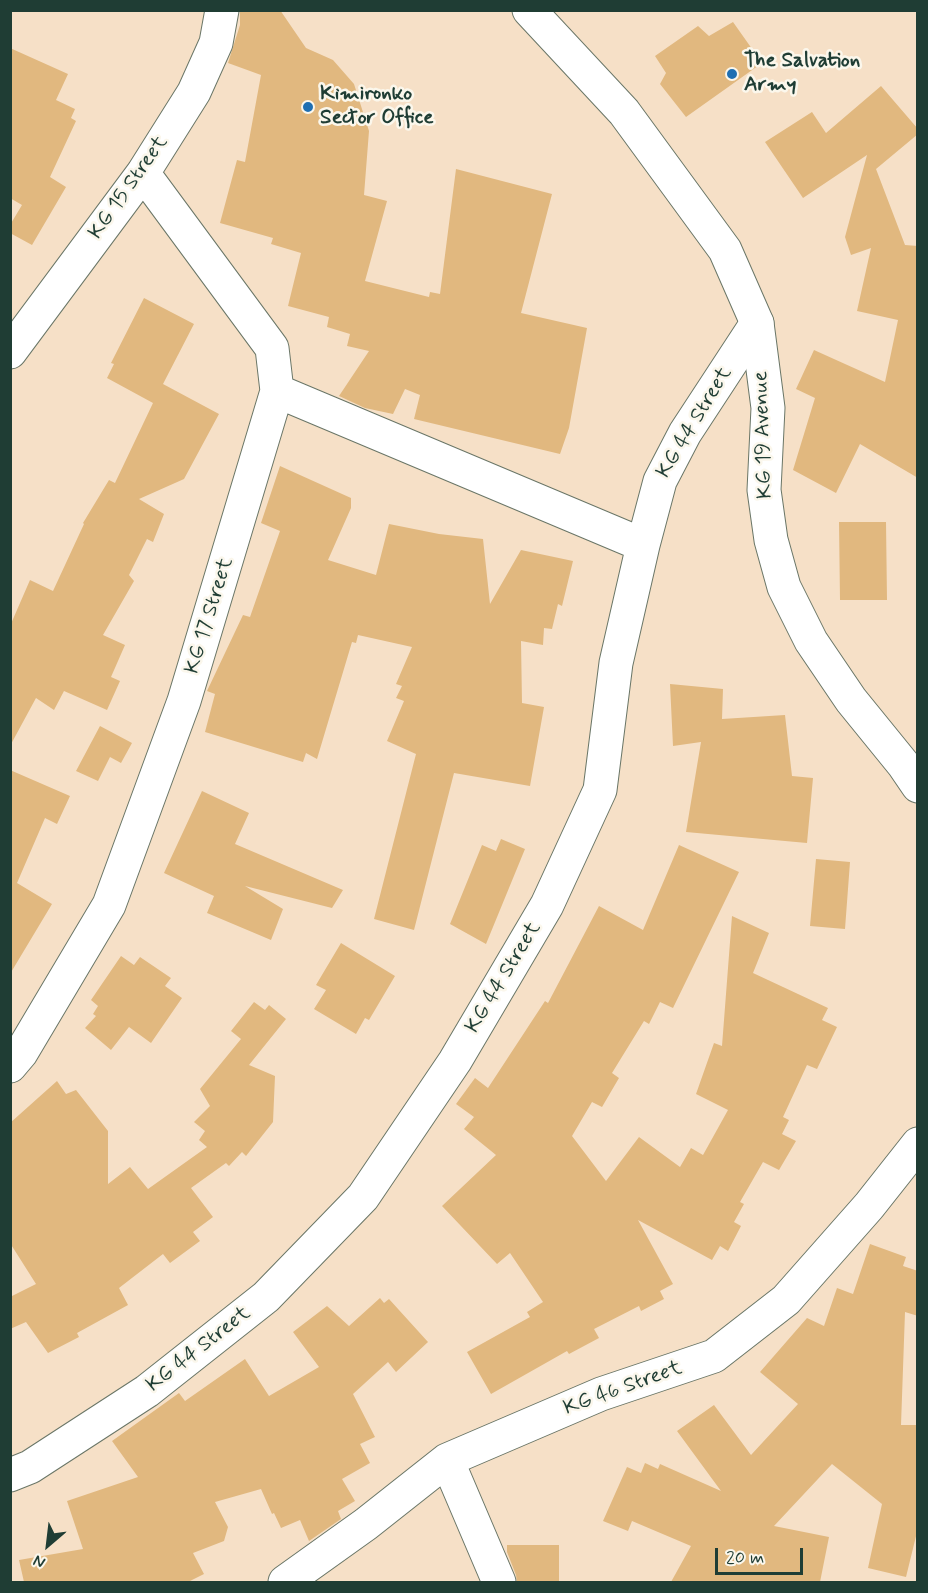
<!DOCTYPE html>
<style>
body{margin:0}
#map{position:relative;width:928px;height:1593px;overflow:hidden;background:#f6e0c7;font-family:Mynerve,sans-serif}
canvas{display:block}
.frame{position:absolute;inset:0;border:12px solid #1f3d34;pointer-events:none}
.north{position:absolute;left:18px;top:1515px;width:60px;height:60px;-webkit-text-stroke:4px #fbf7ec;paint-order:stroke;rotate:208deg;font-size:16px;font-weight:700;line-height:24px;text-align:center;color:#1f3d34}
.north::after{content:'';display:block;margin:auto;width:21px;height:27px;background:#1f3d34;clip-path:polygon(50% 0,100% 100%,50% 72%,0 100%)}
.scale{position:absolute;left:715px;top:1548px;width:88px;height:27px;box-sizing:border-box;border:3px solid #1f3d34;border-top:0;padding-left:8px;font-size:18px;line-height:21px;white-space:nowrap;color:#1f3d34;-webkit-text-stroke:4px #fbf7ec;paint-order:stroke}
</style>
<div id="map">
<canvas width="928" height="1593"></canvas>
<div class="frame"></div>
<div class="north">N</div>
<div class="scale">20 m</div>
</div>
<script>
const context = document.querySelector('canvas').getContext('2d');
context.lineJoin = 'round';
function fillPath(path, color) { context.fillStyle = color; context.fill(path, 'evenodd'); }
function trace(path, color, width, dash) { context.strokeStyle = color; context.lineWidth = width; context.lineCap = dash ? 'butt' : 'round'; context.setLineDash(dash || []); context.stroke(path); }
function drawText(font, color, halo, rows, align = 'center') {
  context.font = font + ' Mynerve,sans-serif'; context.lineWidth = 5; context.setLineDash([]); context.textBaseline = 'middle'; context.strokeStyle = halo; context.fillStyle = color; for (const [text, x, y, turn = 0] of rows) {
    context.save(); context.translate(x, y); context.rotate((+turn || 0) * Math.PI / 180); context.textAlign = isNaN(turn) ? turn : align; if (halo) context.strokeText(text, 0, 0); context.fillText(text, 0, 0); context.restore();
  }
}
fillPath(new Path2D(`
 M 240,10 L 280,10 L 306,48 L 333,60 L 354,84 L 369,131 L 364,195 L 387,201 L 365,281 L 429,297 L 430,292 L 440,294 L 456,169 L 552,194 L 521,313 L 587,328 L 569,428 L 560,454 L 414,419 L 420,395 L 405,389 L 393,414 L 365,408 L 339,396 L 369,351 L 347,346 L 350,334 L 327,327 L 329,317 L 288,306 L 301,253 L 271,244 L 273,238 L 220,223 L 237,160 L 245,162 L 261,75 L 228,63 L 240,25 Z
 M 733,22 L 762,63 L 686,117 L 660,84 L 666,73 L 655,56 L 698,26 L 709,36 Z
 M 10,48 L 68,74 L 56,100 L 75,109 L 71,118 L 76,121 L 50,177 L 66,187 L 32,245 L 10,233 L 10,225 L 22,205 L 10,198 Z
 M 881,86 L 918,129 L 918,134 L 876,169 L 905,245 L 918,246 L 918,478 L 860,444 L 836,493 L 793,470 L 815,398 L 796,389 L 814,350 L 885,382 L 898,320 L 857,311 L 871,248 L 851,255 L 845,237 L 867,155 L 803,198 L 765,142 L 812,112 L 826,133 Z
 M 144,298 L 194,324 L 163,384 L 219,414 L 184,479 L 139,499 L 164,514 L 153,542 L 147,539 L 129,575 L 134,581 L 103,635 L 125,645 L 111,677 L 120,681 L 107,710 L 64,691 L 54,710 L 36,698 L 10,746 L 10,626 L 30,580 L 53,591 L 84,524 L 83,523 L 109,480 L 115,483 L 153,403 L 107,378 L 114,364 L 111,363 Z
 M 280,466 L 351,498 L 351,508 L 328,560 L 376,575 L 389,524 L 439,534 L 483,539 L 490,604 L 521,550 L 573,561 L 562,606 L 558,604 L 552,629 L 544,628 L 543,645 L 521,641 L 522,703 L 544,707 L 530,786 L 454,773 L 414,930 L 374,919 L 416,754 L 387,741 L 404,701 L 396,698 L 402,686 L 396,684 L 412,647 L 358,635 L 356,643 L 352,642 L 317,759 L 306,753 L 303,762 L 205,732 L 215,694 L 207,691 L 243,615 L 250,617 L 280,531 L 261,523 Z
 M 839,522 L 886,522 L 887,600 L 840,600 Z
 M 670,684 L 723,689 L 722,719 L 785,715 L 792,776 L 813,778 L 807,843 L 686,832 L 701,742 L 673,746 Z
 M 100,726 L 132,743 L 121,763 L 110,757 L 98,781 L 76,771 Z
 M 10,770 L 70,796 L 57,824 L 45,818 L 17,883 L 52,904 L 10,974 Z
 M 202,791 L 249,813 L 235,844 L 343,890 L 332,908 L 245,886 L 283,909 L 271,940 L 207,913 L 214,896 L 164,873 Z
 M 501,839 L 525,849 L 486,944 L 450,924 L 482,845 L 496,851 Z
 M 679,845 L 739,872 L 673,1008 L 660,1002 L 649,1024 L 644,1021 L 612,1073 L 619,1078 L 602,1107 L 592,1102 L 572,1136 L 606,1181 L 639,1137 L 680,1167 L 691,1148 L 703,1155 L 728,1110 L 696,1094 L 714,1043 L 722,1046 L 732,916 L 769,933 L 753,973 L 828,1008 L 822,1020 L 837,1027 L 817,1069 L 807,1065 L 783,1117 L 789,1120 L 782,1134 L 796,1141 L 779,1170 L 763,1162 L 740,1202 L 744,1204 L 734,1222 L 741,1226 L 728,1251 L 720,1246 L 712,1260 L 638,1220 L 673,1284 L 660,1291 L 664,1299 L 641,1311 L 639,1306 L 594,1329 L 599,1338 L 569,1354 L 567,1351 L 491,1394 L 467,1352 L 530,1317 L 527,1312 L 543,1302 L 510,1253 L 497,1264 L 442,1206 L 496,1155 L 464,1129 L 474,1117 L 456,1104 L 475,1078 L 488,1088 L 545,1001 L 548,1003 L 599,906 L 643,930 Z
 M 816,859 L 850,862 L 845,929 L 810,926 Z
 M 341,943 L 395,976 L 369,1020 L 365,1018 L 356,1034 L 314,1009 L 326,990 L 316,985 Z
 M 121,956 L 134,965 L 140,957 L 171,978 L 165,986 L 182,998 L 151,1043 L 129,1027 L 111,1050 L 85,1028 L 96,1016 L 93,1014 L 98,1006 L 91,1000 Z
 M 254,1002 L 265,1010 L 269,1005 L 286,1019 L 249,1065 L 275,1076 L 273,1122 L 246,1156 L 242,1152 L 229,1166 L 226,1163 L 191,1188 L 213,1217 L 193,1232 L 200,1241 L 170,1263 L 163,1254 L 119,1288 L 128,1305 L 77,1333 L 79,1337 L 48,1353 L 26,1322 L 10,1329 L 10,1297 L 36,1284 L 10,1243 L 10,1123 L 57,1081 L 66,1094 L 76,1090 L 108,1131 L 108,1184 L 130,1167 L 148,1189 L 207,1147 L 199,1140 L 205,1131 L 194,1122 L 210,1106 L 200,1089 L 241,1039 L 231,1031 Z
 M 870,1244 L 906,1257 L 903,1266 L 918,1271 L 918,1316 L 905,1312 L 901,1425 L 918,1425 L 918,1528 L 906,1577 L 868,1568 L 882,1504 L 832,1464 L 774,1526 L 829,1537 L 820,1582 L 671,1582 L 691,1546 L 632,1521 L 628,1531 L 603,1521 L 627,1467 L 641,1473 L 645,1463 L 658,1469 L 660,1464 L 721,1491 L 677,1431 L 714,1405 L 751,1455 L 798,1404 L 760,1372 L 807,1318 L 824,1326 L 837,1288 L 853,1294 Z
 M 380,1298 L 384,1303 L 389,1299 L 428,1342 L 396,1372 L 388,1362 L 353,1394 L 375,1437 L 360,1444 L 370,1463 L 342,1479 L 355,1501 L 338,1511 L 341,1519 L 309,1541 L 300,1520 L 281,1528 L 274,1513 L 272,1514 L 261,1489 L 215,1502 L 228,1527 L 224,1541 L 193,1553 L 204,1574 L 188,1582 L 24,1582 L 19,1560 L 83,1549 L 67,1501 L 138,1477 L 112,1441 L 179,1393 L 185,1401 L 245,1359 L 269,1396 L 319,1367 L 293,1332 L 327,1306 L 349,1326 Z
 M 507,1545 L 559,1545 L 559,1582 L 517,1582 L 516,1575 L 507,1552 Z`), '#e1b87f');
const street = new Path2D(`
 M 10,352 L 143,173 L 194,92 L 216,43 L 222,10
 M 277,391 L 643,545
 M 10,1066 L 21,1053 L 109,905 L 184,701 L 277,391 L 272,348 L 143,173
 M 447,1460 L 499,1582
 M 10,1475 L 30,1467 L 147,1391 L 266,1297 L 363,1197 L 455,1061 L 547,905 L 600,790 L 616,663 L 643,545 L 660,481 L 685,433 L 757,323
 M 285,1582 L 366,1524 L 447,1460 L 601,1394 L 714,1356 L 786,1300 L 869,1206 L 918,1144`);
const secondary = new Path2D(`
 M 529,10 L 624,112 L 725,250 L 757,323 L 768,408 L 764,490 L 771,540 L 784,587 L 811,641 L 851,700 L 903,764 L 918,786`);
trace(street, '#6a7667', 35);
trace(secondary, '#6a7667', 35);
trace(street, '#fff', 33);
trace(secondary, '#fff', 33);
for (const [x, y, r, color] of [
 [732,74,6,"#1f6fb2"],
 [308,107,6,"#1f6fb2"]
]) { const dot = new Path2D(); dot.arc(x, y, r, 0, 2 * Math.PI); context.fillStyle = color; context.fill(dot); trace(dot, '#fbf7ec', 2); }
drawText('bold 21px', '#1f3d34', '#fbf7ec', [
 ["The Salvation",744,62],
 ["Army",744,86],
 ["Kimironko",320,95],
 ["Sector Office",320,119]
], 'left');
drawText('21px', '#1f3d34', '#fbf7ec', [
 ["KG 15 Street",129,188,-55],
 ["KG 44 Street",695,423,-59],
 ["KG 19 Avenue",764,435,-92],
 ["KG 17 Street",210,616,-73],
 ["KG 44 Street",504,978,-59],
 ["KG 44 Street",199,1350,-38],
 ["KG 46 Street",623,1389,-20]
]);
</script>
